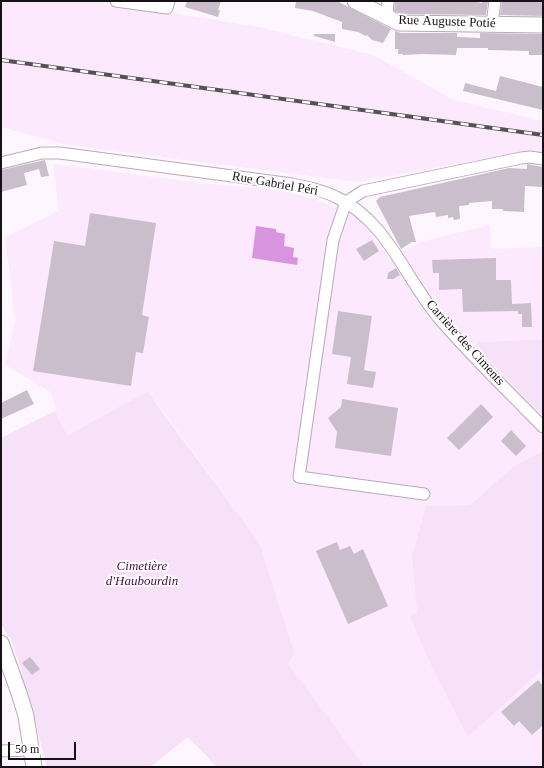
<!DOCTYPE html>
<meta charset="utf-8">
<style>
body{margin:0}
#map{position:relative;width:544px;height:768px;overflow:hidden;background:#fef6ff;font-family:"Times New Roman",serif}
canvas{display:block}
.frame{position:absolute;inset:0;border:2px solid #151116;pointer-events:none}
.scale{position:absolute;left:8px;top:742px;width:68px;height:18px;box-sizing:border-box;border:2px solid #151116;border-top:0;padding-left:5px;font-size:12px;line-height:14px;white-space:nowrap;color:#151116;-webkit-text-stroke:3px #fff;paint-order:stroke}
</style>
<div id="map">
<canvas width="544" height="768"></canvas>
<div class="frame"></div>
<div class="scale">50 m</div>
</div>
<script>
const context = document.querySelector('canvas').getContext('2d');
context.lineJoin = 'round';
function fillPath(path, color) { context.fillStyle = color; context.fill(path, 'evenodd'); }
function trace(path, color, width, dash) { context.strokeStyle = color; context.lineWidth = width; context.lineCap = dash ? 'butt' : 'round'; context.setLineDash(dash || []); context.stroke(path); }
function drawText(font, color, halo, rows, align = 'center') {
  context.font = font + ' "Times New Roman",serif'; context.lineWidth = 4; context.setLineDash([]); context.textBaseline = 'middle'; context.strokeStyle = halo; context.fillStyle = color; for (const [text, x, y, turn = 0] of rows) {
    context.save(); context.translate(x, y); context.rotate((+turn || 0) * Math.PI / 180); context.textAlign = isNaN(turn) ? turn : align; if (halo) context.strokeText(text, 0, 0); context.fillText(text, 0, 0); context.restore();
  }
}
fillPath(new Path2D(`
 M 1,1 L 104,2 L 259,27 L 373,55 L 454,100 L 543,121 L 543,152 L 526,151 L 358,182 L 68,145 L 1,127 Z
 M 53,164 L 201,183 L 284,191 L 317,200 L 358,218 L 390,259 L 420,242 L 490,225 L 491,249 L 543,247 L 543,339 L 479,342 L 476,346 L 543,416 L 543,451 L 514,466 L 470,505 L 426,506 L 412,556 L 417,614 L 468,737 L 543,669 L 543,767 L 365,767 L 287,664 L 259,542 L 148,391 L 66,437 L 55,411 L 52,393 L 5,365 L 15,320 L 5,237 L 59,211 Z`), '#fce9fe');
fillPath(new Path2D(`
 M 543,339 L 543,416 L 476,346 L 479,342 Z
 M 148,391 L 165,416 L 259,542 L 294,653 L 288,664 L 365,767 L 217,767 L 188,737 L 150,767 L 47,767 L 30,701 L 21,675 L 23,674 L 10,637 L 8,637 L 1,623 L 1,438 L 55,411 L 67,436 Z
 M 543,451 L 543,669 L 468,737 L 433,669 L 410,617 L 417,614 L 412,556 L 426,506 L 470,505 L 514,466 Z`), '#f6e1f8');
fillPath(new Path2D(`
 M 256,226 L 276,229 L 276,232 L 285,234 L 284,246 L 294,248 L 293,257 L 298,258 L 297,265 L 252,258 Z`), '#d894df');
fillPath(new Path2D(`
 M 187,1 L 221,1 L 218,10 L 220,10 L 218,17 L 185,7 Z
 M 296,1 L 337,1 L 391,29 L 383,43 L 372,40 L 367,35 L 366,36 L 358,32 L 342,29 L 342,22 L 313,11 L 295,8 Z
 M 395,1 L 472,1 L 482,3 L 482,1 L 488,1 L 486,15 L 401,14 L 394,11 Z
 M 502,1 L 541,1 L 542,3 L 543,3 L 543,16 L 500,15 Z
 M 395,31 L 401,33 L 457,33 L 457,37 L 480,38 L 480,33 L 543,34 L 543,55 L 529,55 L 529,51 L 488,50 L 488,48 L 457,48 L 456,55 L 422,54 L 403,55 L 403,54 L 398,54 L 398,49 L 395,49 Z
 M 314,34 L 335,34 L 335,42 L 314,36 Z
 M 500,76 L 543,87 L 543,110 L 463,91 L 465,83 L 496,91 Z
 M 45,160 L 49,176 L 41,177 L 39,169 L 24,173 L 27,185 L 1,192 L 1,170 Z
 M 527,164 L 543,167 L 543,187 L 525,186 L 524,212 L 503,211 L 503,209 L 492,209 L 492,201 L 469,203 L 469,205 L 459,206 L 460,219 L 454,220 L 453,217 L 448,218 L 448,215 L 436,217 L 435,212 L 409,216 L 416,242 L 412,242 L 401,249 L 376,201 L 380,197 L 509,168 L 527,169 Z
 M 90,213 L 156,223 L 142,315 L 149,317 L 143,353 L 136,352 L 131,386 L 33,371 L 54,241 L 85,246 Z
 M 372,240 L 379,251 L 364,261 L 356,249 Z
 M 496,258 L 496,280 L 511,280 L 512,304 L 531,303 L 532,327 L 522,327 L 522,314 L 518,314 L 518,311 L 463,312 L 462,289 L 439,290 L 439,273 L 433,273 L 432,260 Z
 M 396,268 L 400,275 L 393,279 L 387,279 L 388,273 Z
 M 338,311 L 372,316 L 364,370 L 376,372 L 373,388 L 347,384 L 351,357 L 332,354 Z
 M 27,390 L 34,404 L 1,419 L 1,403 Z
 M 342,399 L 398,408 L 391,456 L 335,448 L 337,432 L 328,418 L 341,407 Z
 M 481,404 L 493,417 L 459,450 L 447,438 Z
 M 511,430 L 526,446 L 516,456 L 501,441 Z
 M 337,542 L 340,550 L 350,546 L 354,554 L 363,549 L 388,606 L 348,624 L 316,551 Z
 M 30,657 L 40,669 L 32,675 L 22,663 Z
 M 538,680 L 543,686 L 543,725 L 532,735 L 519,721 L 514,726 L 501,712 Z`), '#cbbecc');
const street = new Path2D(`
 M 116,1 L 167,8 L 169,1
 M 387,17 L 388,1
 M 492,24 L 495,1
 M 1,163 L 42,153 L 60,153 L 292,184 C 307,187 322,190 336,197 C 387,221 404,276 438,317 C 471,356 508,391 543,427
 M 346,202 L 333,240 L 299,477 L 424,494
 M 346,202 L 363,191 L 521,158 L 530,157 L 543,159
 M 1,751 L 31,750`);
const secondary = new Path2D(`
 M 355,1 L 399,23 L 543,25
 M 1,643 L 19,693 L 26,716 L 34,767`);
trace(street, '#b6aab7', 13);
trace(secondary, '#b6aab7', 17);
trace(street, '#fff', 11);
trace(secondary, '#fff', 15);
const rail = new Path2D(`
 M 1,60 L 543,135`);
trace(rail, '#565157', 4);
trace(rail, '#fff', 2.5, [8]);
drawText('13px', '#151116', '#fff', [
 ["Rue Auguste Potié",447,22,2],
 ["Rue Gabriel Péri",275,184,10],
 ["Carrière des Ciments",465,343,48]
]);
drawText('italic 13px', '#4a0c51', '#fff', [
 ["Cimetière",142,567],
 ["d'Haubourdin",142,582]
]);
</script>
